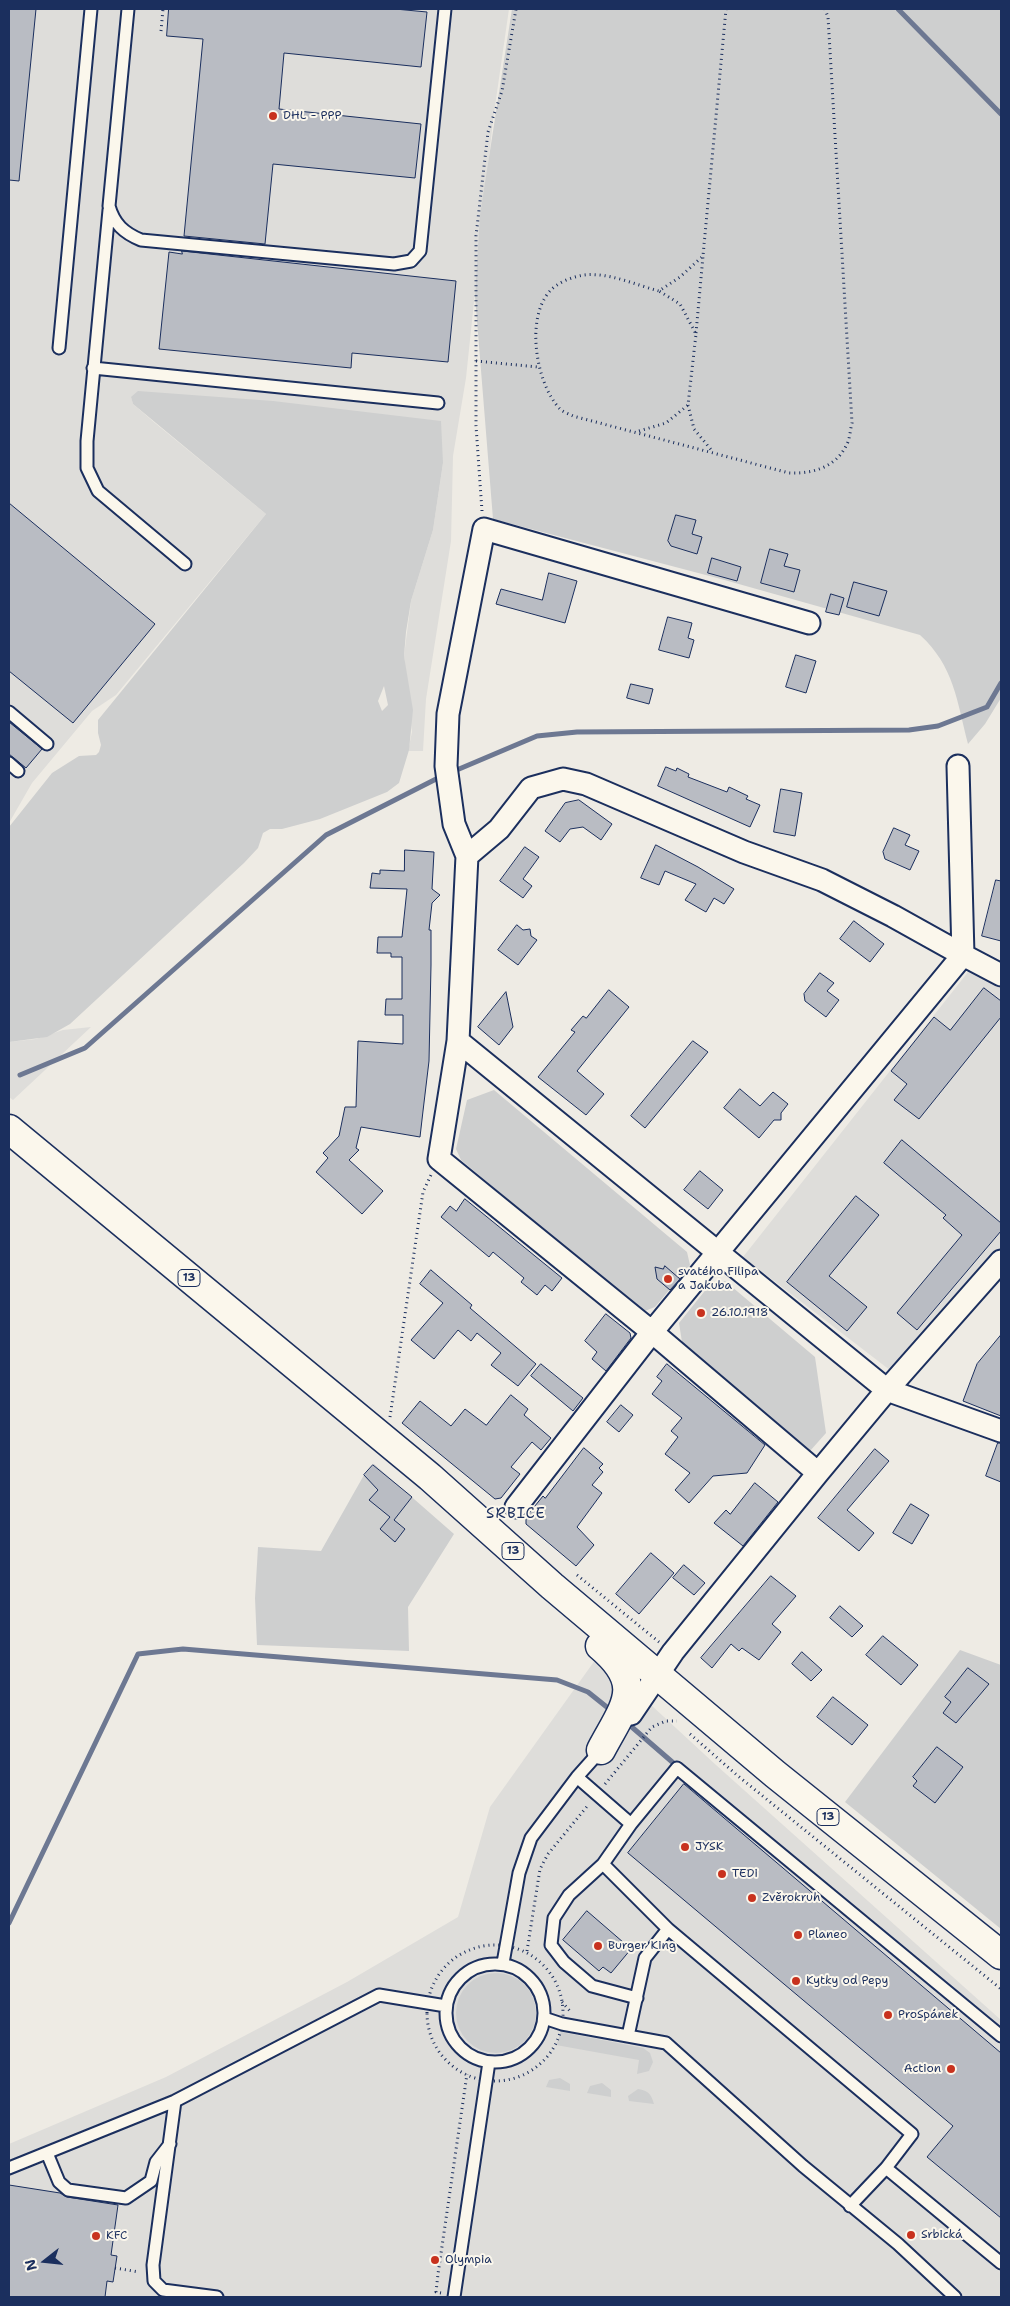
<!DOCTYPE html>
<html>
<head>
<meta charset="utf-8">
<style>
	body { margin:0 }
	#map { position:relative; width:1010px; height:2306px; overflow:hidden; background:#eeebe4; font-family:"Shantell Sans",sans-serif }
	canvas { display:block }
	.frame { position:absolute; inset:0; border:10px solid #1b2f5e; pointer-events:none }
	.north { position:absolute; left:20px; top:2236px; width:50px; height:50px; -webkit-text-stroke:4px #fbf7ec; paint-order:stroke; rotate:254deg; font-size:14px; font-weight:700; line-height:20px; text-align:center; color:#1b2f5e }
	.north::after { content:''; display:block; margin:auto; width:18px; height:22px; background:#1b2f5e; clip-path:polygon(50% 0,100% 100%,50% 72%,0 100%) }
</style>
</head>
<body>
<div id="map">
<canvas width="1010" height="2306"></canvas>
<div class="frame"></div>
<div class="north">N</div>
</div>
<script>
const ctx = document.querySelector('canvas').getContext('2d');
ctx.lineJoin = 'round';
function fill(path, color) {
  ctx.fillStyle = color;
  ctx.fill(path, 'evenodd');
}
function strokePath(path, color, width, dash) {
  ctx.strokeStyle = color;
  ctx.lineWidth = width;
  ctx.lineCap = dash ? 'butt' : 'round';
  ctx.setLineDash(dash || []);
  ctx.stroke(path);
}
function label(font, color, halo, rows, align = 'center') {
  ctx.font = font + ' "Shantell Sans",sans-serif';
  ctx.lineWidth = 4;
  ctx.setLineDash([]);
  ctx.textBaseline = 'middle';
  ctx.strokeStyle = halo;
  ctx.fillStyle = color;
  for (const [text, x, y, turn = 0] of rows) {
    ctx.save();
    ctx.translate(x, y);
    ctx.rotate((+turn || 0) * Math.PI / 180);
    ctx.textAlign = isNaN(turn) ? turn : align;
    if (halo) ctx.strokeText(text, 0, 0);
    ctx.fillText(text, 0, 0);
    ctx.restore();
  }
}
const built = new Path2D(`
	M9,9H509L493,120L466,378L453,456L451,541L426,699L423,751H408L412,732L404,656L411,601L433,530L443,463L131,397L133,404L155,423L266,514L116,695L92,711L32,783L9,823Z
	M972,948L1001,963V1276L908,1384L743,1257L972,967Z
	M91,1027L13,1100L9,1097V1042L36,1039L63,1030Z
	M598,1656L716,1765L1001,2020V2297H9V2144L166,2077L347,1982L458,1917L490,1807Z`);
const green = new Path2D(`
	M512,9H1001V698L985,724L968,744C957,701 954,666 920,635L721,579L493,519L475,296L480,215Z
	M138,391L273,401L441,421L443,463L433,530L411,601L406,632L404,656L413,710L409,750L399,783L387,792L320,819L282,829H270L263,833L258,848L244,863L70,1024L47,1037L9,1042V827L52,773L79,756L96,755L99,752L101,745L98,733V720L266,514L133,404L131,397ZM384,686L388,705L382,711L378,701Z
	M494,1090L687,1252L690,1265L655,1307L642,1312L461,1160L456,1149L467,1100Z
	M725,1281L815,1357L826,1433L810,1451L682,1342L679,1323L712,1282Z
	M374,1464L454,1534L408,1607L409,1651L257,1645L255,1598L258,1547L321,1551L364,1475Z
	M960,1650L1001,1665V1929L845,1802Z
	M456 2013a40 40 0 1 1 80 0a40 40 0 1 1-80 0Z
	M561,2032L643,2048L650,2053L653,2062L649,2071L637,2074L639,2060L556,2045Z
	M560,2078L570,2084V2091L546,2087L549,2080Z
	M602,2083L611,2090V2097L587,2093L590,2086Z
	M638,2089C649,2091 651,2094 654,2104L629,2101L628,2096Z`);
const stream = new Path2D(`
	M898,9L1001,114
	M452,772L537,736L577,732L909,730L938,726L987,707L1001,683
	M20,1075L85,1048L326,835L442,776
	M626,1722L678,1767
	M9,1923L138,1654L183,1649L557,1680L588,1692L613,1712`);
const building = new Path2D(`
	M9,9H36L19,181L9,180Z
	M169,9H395L427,12L421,67L284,53L279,109L421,124L415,178L273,164L265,244L184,236L203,39L167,36Z
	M182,251L456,281L448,362L352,353L351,368L159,349L169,252L182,254Z
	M9,503L155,624L73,723L9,671Z
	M676,515L696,520L692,534L702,537L697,554L671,546L668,541Z
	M770,549L788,554L784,566L800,570L794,592L761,583Z
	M712,558L741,567L737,581L708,573Z
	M549,573L577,581L565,623L496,604L501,589L542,600Z
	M854,582L887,591L879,616L847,607Z
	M831,594L844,598L839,615L826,612Z
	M668,617L692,623L688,638L694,640L689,658L659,650Z
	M796,655L816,661L806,693L786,687Z
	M631,684L653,689L649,704L627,698Z
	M9,722L42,749L26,768L9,754Z
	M666,767L676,771L677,768L689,774L688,777L727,792L729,787L748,796L746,799L760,805L750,827L658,786Z
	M781,789L802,793L795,836L774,832Z
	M579,800L612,824L601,840L583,827L570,829L560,842L545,831L565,803Z
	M894,828L910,835L905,845L919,851L910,870L885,859L883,852Z
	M656,845L698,867L734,889L724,904L714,898L706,912L685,900L696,884L665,871L659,885L641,878Z
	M525,847L539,857L523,879L532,886L523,898L500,881Z
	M405,850L434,852L432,889L440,895L432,903L429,930H431V965L429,1061L423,1111L420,1137L361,1127L356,1148L359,1150L349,1160L383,1191L362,1214L316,1172L328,1158L323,1153L339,1136L345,1107H356L358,1041L403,1044V1015H385L386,999H402V957H391V953H377L378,937H402L407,889L370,888L372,873L380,874V870L404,871Z
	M996,880L1001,881V941L982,936Z
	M854,921L884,944L870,962L840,939Z
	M517,925L523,930L530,929L531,936L537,940L518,965L498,950Z
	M820,973L834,983L827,991L839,1000L826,1017L805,1001L804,994Z
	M984,988L1001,1001V1017L919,1119L894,1100L907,1084L891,1071L934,1017L950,1030Z
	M609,990L629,1007L577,1071L604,1094L586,1115L538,1077L575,1032L571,1030L583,1016L586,1018Z
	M506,992L513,1027L499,1045L478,1027Z
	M693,1041L708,1052L645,1128L631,1116Z
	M740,1089L760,1106L773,1092L788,1104L781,1113V1120H774L759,1138L724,1108Z
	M902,1140L1001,1223V1231L917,1330L897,1313L962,1235L943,1218L946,1215L884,1163Z
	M700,1171L723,1190L708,1209L684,1190Z
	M856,1196L879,1215L829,1276L867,1307L847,1331L787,1282Z
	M465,1199L562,1278L552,1291L545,1285L537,1295L521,1282L524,1278L493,1252L489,1257L441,1217L450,1206L456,1211Z
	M665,1266L680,1279L670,1290L657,1279L655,1267L663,1269Z
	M431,1270L472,1305L470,1308L536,1364L518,1386L491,1365L501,1353L477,1333L471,1341L458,1330L434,1359L411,1340L443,1303L420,1284Z
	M606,1314L630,1333L631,1338L606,1371L592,1359L597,1352L585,1341Z
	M1001,1335V1416L963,1401L977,1364Z
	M541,1364L583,1398L573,1411L531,1376Z
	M667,1364L765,1445L747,1473L713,1476L689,1503L675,1490L690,1473L665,1454L678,1437L671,1431L682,1418L652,1394L662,1381L657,1377Z
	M511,1395L528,1409L524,1415L551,1438L541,1450L532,1442L511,1467L520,1474L501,1498L495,1499L402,1423L420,1401L451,1426L465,1409L486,1425Z
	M621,1405L633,1415L619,1432L607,1422Z
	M998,1443H1001V1482L986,1476Z
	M584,1448L603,1464L599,1468L603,1472L592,1485L602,1493L577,1527L594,1545L576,1566L526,1524V1517L543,1496L545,1498Z
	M875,1449L889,1461L847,1510L874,1533L859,1551L818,1518Z
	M373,1465L412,1497L394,1520L405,1529L395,1542L380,1529L390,1517L369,1500L378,1490L364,1475Z
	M755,1483L778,1502L743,1546L714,1523L726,1510L730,1514Z
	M911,1504L929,1515L912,1544L893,1533Z
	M651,1553L674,1573L639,1614L616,1594Z
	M684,1565L705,1583L694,1595L673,1578Z
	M771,1576L796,1596L772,1624L781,1632L759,1660L742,1648L739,1651L731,1644L712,1668L701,1658Z
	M840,1606L863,1626L852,1637L830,1618Z
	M883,1636L918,1665L901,1685L866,1655Z
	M802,1652L822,1670L811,1681L792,1664Z
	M968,1668L989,1684L956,1723L943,1713L951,1702L945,1697Z
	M833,1697L868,1725L852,1745L817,1717Z
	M937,1747L963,1767L935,1803L913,1786L917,1781L913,1777Z
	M684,1784L1001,2053V2218L927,2157L953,2126L628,1853Z
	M587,1911L631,1949L611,1973L603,1967L599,1971L563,1940Z
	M9,2185L60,2193L67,2197L118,2205L111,2255L117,2256L113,2282L107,2281L105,2297H9Z`);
const path = new Path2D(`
	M726,9L703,256L680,277L659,291C636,285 608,272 584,275C572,277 558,282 550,291C525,318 536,384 560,409C563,412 569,414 573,416L789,473C811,474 835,468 846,446C850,440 850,430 852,423L828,17L825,9
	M161,31L163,9
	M696,333L703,256
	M476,361L538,367
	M688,405L694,429L713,452
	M639,431L666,423L688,405L696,334L680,304L659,291
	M482,511L476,426V236L488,132L502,91L516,9
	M390,1417L423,1192L431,1175
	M577,1575L659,1642
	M690,1734L738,1776L1001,1989
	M605,1784L652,1727L666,1721H677
	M427 2013a68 68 0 1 1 136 0a68 68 0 1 1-136 0Z
	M527,1951L540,1869L548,1854L589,1804
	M562,2002L570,2011
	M115,2268L139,2272
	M441,2293L436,2292L438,2274L467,2074`);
const lane = new Path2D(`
	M128,9L109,206C114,224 124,233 141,240L394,264L411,261L420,251L445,9
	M109,210L87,441V468L98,491L185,564
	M59,348L91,9
	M93,368L438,403
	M9,712L47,744
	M9,763L18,771
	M577,1777L631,1824
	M603,1864L569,1895L554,1918L551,1945L564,1962L592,1986L637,1998
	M668,1929L603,1864L631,1824L677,1768L1001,2036
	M503,1963L519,1873L531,1838L577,1777L602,1749
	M446 2013a49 49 0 1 1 98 0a49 49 0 1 1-98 0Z
	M544,2018L562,2024L666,2043L803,2166L898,2244L955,2297
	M628,2036L645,1958L668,1929L912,2134L886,2168L850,2206
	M47,2153L59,2182L68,2190L126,2198L151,2181L156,2162L170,2144
	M9,2168L175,2101
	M886,2168L1001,2263
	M217,2297L163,2290L154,2281L153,2265L175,2101L379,1995L446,2006
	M454,2297L489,2062`);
const street = new Path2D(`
	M467,856L454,824L446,766L448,714L484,529L809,623
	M458,1041L467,856L499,829L531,788L563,779L586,784L744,852L822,880L893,916L963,955L958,766
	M818,1473L652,1332L439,1159L458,1041L887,1390L1001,1431
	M516,1507L652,1332L963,955L1001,975
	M631,1714L673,1652L818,1473L887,1390L1001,1261`);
const primary = new Path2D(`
	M9,1129L430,1477L552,1586L775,1774L1001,1955
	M600,1646C646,1685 625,1705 601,1750`);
const markers = [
	[273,116,5,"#c8321e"],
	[668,1279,5,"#c8321e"],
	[701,1313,5,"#c8321e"],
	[685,1847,5,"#c8321e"],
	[722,1874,5,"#c8321e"],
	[752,1898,5,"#c8321e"],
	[798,1935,5,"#c8321e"],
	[598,1946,5,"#c8321e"],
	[796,1981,5,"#c8321e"],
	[888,2015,5,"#c8321e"],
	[951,2069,5,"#c8321e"],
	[911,2235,5,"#c8321e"],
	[96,2236,5,"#c8321e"],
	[435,2260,5,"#c8321e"]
];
const shields = [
	[189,1278,22],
	[513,1551,22],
	[828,1817,22]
];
const shieldNames = [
	["13",189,1278],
	["13",513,1551],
	["13",828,1817]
];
const poiNames = [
	["DHL - PPP",283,116],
	["svatého Filipa",678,1272],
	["a Jakuba",678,1286],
	["26.10.1918",711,1313],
	["JYSK",695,1847],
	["TEDi",732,1874],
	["Zvěrokruh",762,1898],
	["Planeo",808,1935],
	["Burger King",608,1946],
	["Kytky od Pepy",806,1981],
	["ProSpánek",898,2015],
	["Action",941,2069,"right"],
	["Srbická",921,2235],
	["KFC",106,2236],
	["Olympia",445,2260]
];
const quarterNames = [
	["SRBICE",516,1514]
];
fill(built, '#deddda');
fill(green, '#cecfcf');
strokePath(stream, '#6d7892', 5);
fill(building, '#b9bcc3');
strokePath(building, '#1b2f5e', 1);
strokePath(lane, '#1b2f5e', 15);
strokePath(street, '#1b2f5e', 25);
strokePath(primary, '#1b2f5e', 31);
strokePath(path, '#1b2f5e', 3, [1, 4]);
strokePath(lane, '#fbf7ec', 11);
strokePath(street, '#fbf7ec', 21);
strokePath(primary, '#fbf7ec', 28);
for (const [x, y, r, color] of markers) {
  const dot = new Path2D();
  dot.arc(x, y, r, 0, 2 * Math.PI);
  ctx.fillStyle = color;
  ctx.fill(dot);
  strokePath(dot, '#fbf7ec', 2);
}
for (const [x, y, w] of shields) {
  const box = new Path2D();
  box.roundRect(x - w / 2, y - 8.5, w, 17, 4);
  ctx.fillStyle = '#fbf7ec';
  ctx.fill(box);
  strokePath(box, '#1b2f5e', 1);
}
label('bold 11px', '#1b2f5e', null, shieldNames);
label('12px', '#1b2f5e', '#fbf7ec', poiNames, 'left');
ctx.letterSpacing = '1px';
label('15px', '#1b2f5e', '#fbf7ec', quarterNames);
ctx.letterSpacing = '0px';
</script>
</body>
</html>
